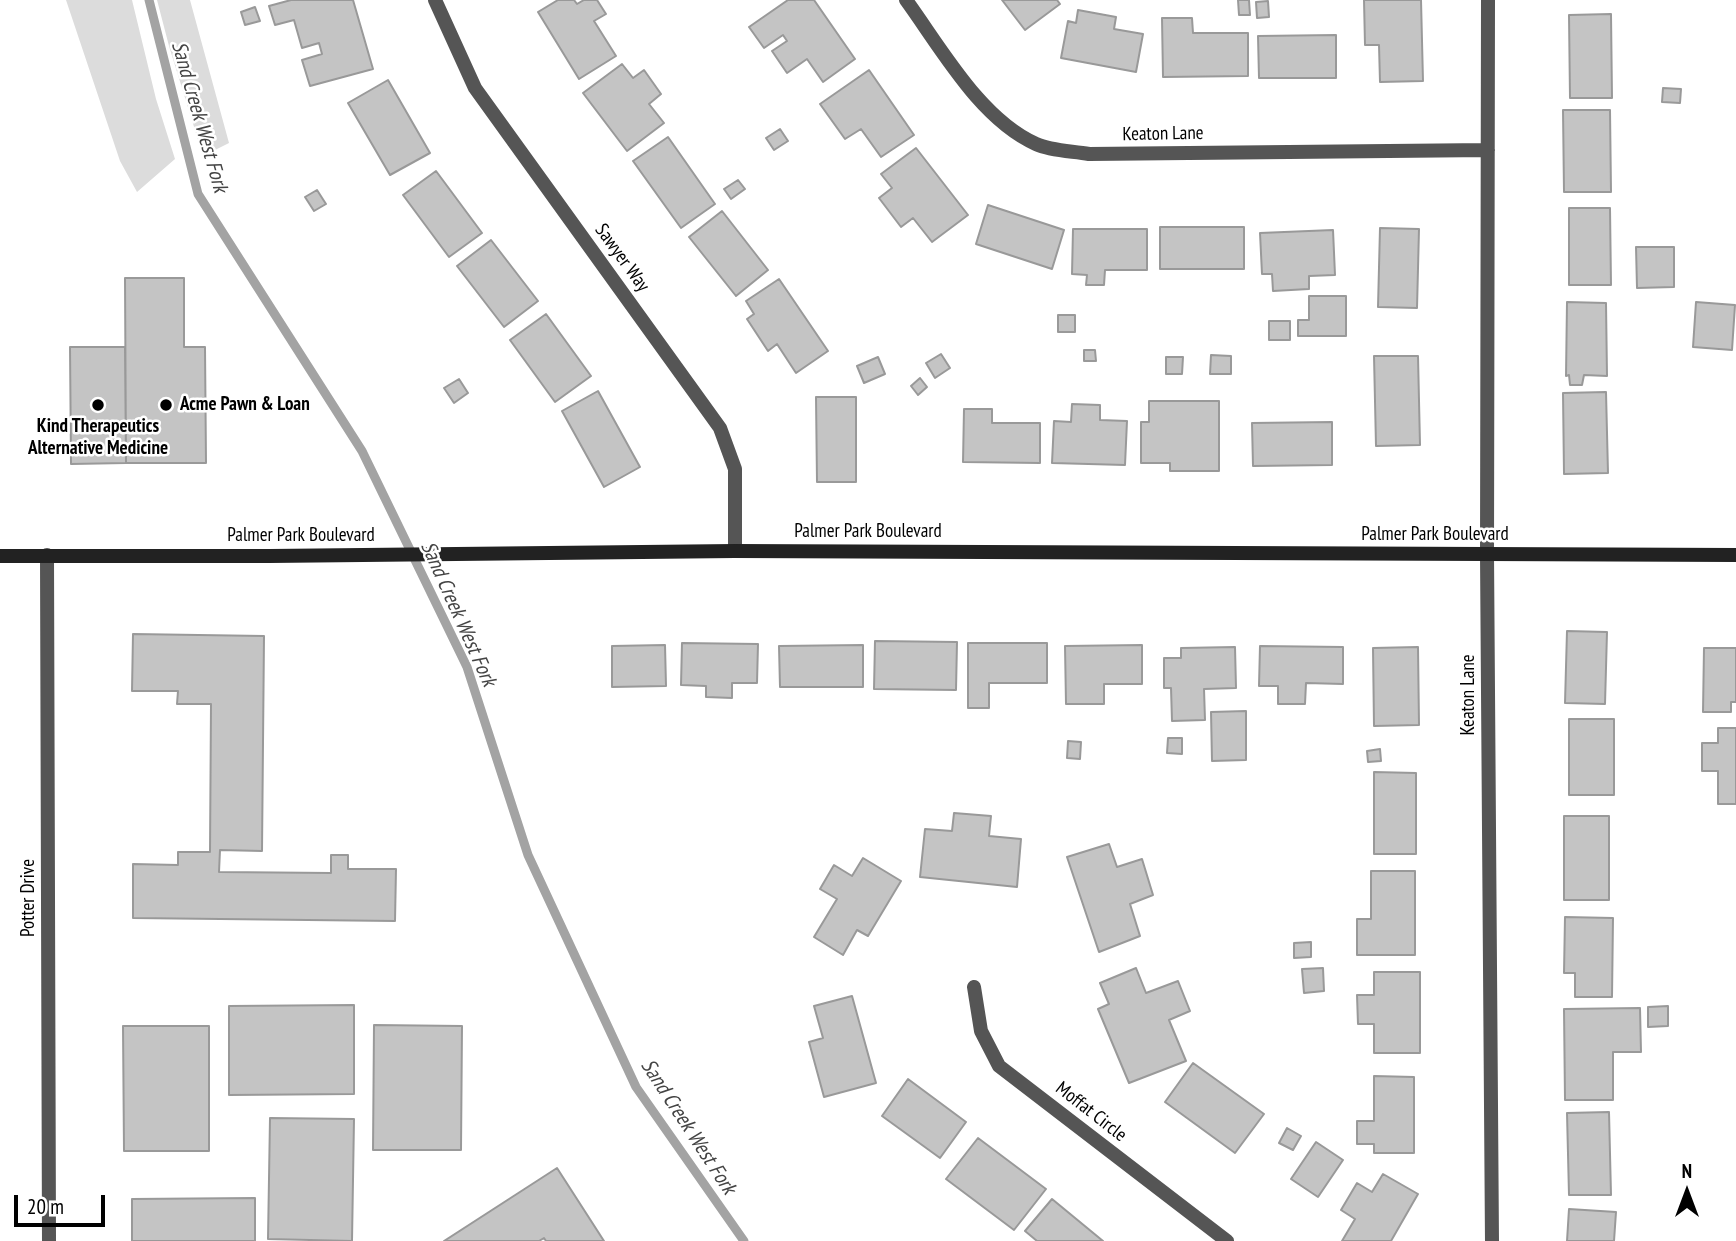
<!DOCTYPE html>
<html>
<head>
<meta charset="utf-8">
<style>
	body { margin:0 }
	#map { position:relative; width:1736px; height:1241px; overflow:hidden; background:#fff; font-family:"PT Sans Narrow",sans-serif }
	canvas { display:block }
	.north { position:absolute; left:1652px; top:1157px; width:70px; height:70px; -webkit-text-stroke:5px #fff; paint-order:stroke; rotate:0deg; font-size:19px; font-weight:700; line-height:28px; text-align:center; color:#000 }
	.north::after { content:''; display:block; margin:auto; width:24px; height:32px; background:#000; clip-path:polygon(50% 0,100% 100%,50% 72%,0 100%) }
	.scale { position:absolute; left:14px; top:1195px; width:91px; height:32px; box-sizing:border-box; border:4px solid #000; border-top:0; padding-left:9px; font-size:21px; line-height:24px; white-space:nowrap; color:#000; -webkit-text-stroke:5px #fff; paint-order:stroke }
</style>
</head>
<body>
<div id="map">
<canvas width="1736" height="1241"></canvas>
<div class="north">N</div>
<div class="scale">20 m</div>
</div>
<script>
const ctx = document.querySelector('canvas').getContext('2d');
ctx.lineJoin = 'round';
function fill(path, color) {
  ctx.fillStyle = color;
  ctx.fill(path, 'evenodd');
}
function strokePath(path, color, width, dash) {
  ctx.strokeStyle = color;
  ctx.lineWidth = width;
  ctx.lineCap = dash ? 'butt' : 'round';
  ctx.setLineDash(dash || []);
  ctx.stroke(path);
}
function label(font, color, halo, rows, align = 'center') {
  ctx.font = font + ' "PT Sans Narrow",sans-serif';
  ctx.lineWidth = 5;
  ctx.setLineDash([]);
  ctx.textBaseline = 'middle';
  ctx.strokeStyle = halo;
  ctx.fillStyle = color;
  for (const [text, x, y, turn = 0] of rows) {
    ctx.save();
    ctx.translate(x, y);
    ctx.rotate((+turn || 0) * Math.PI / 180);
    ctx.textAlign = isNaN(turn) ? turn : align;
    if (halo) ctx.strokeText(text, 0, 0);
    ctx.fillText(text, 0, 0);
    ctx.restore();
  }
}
const green = new Path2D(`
	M66,0H132L156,99L175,159L137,192L120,161Z
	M157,0H190L229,143L203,156L169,46Z`);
const stream = new Path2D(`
	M149,0L198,194L362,451L467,667L528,855L636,1087L744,1241`);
const building = new Path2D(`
	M291,0H353L373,69L310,86L302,60L322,54L319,43L302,48L294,20L275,25L269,6Z
	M558,0H574L577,4L584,0H597L606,14L594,21L616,56L579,79L538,12Z
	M788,0H814L855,59L823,82L807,59L787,73L772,51L787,41L783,35L764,48L749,27Z
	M1002,0H1057L1060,4L1025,30Z
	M1238,0H1249L1250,15H1239Z
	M1364,0H1421L1423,81L1380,82L1379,45H1365Z
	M1268,1L1269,17L1257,18L1256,2Z
	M255,7L260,21L245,25L241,12Z
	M1078,10L1116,17L1114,29L1143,34L1136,72L1061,58L1068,21L1076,23Z
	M1611,14L1612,98H1570L1569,15Z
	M1162,18H1192L1193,33H1248V76L1163,77Z
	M1336,35V78H1259L1258,36Z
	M622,64L633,78L644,70L661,94L649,104L664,123L627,151L583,93Z
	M869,70L914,135L881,157L861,129L845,139L820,104Z
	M388,80L430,153L390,175L348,103Z
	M1663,88L1681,89L1680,103L1662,102Z
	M1563,110H1610L1611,192H1564Z
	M780,129L788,141L774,150L766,138Z
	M668,137L715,204L681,228L633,161Z
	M916,148L968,215L932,242L913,218L901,227L879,198L892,188L881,174Z
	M436,171L482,233L449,257L403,195Z
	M738,180L745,189L731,199L724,189Z
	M317,190L326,204L314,211L305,197Z
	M988,205L1064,230L1052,269L976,244Z
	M1569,208H1610L1611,285H1569Z
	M722,211L768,270L736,296L689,237Z
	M1160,227H1244V269H1160Z
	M1380,228L1419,229L1417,308L1378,307Z
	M1073,229H1147V270H1105L1104,285H1086L1087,275L1072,274Z
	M1333,230L1335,275L1309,276V289L1273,291L1272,274H1262L1260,233Z
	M491,240L538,301L504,327L457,266Z
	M1636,247H1674V287L1637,288Z
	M125,278H184V347H205L206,463H126Z
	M779,279L828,351L796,373L777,344L768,351L747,319L754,314L746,301Z
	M1309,296H1346V336H1298V320H1309Z
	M1567,302L1606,303L1607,376L1584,375L1582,385H1570L1569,375L1566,376Z
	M1696,302L1735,305L1732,350L1693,347Z
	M546,314L591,376L555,402L510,340Z
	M1058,315H1075V332H1058Z
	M1269,321H1290V340H1269Z
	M70,347H125L126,463L71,464Z
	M1084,350H1095L1096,361H1084Z
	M941,354L950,368L935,378L926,363Z
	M1211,355L1231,356V374H1210Z
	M1374,356H1418L1420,445L1376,446Z
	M878,357L885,374L864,383L857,366Z
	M1166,357H1183L1182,374H1166Z
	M920,378L927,387L918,395L911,386Z
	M459,379L468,393L454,403L444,388Z
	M598,391L640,467L604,487L562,411Z
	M1606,392L1608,473L1564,474L1563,393Z
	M816,397H856V482H817Z
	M1149,401H1219V471H1170V463H1141V422H1149Z
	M1072,404L1100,405V420L1127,421L1125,465L1052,463L1054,421L1071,422Z
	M964,409H992V423H1040V463L963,462Z
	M1332,422V465L1253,466L1252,423Z
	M1567,631L1607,632L1605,704L1565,703Z
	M133,634L264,636L262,851L220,850L219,872L331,873V855H348V869H396L395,921L133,918V864L178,865V852H210L211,704H177L178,691H132Z
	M875,641L957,642L956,690L874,689Z
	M682,643L758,644L757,683H732V698L706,697V686L681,685Z
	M968,643H1047V683H989V708H968Z
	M665,645L666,686L612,687V646Z
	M863,645V687H780L779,646Z
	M1142,645V684H1104V704H1066L1065,646Z
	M1260,646L1343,647V684L1306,683L1305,704H1278V686H1259Z
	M1235,647L1236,688L1204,689L1205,720L1172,721L1171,688H1164V658H1181V648Z
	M1418,647L1419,725L1374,726L1373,648Z
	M1704,648H1736V702H1731V712H1703Z
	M1246,711V760L1212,761L1211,712Z
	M1569,719H1614V795H1569Z
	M1718,728H1736V804H1718V771H1702V743H1718Z
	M1168,738H1182V754L1167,753Z
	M1068,741L1081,742L1080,759L1067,758Z
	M1380,749L1381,761L1368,762L1367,751Z
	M1374,772L1416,773V854H1374Z
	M954,813L991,816L989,836L1021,839L1017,887L920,877L925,829L952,831Z
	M1564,816H1609V900H1564Z
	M1109,844L1117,867L1142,859L1153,895L1130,904L1140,936L1099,952L1067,857Z
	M863,858L901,881L868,936L857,930L843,955L814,937L837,899L820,889L834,865L852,876Z
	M1371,871H1415V955H1357V919H1371Z
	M1565,917L1613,918L1612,997H1575V973H1564Z
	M1311,942V957L1294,958V943Z
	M1136,968L1146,993L1178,981L1190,1011L1169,1020L1186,1061L1129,1083L1098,1009L1109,1004L1100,983Z
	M1323,968L1324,991L1304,993L1302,969Z
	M1374,972H1420V1053H1374V1024H1358L1357,995H1374Z
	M852,996L876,1083L824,1097L809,1042L823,1038L814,1006Z
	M354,1005V1094L229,1095V1006Z
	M1668,1006V1026L1648,1027V1007Z
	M1640,1008L1641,1052H1613V1100H1565L1564,1009Z
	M374,1025L462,1026L461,1150H373Z
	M123,1026H209V1151H124Z
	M1193,1063L1264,1114L1235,1153L1165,1102Z
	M1374,1076L1414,1077V1153H1374V1144H1357V1121H1374Z
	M908,1079L966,1122L940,1158L882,1116Z
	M1609,1112L1611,1195H1569L1567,1113Z
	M270,1118L354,1119L352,1241L268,1239Z
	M1287,1128L1301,1136L1293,1150L1279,1143Z
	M978,1138L1046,1189L1014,1230L946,1179Z
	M1316,1142L1343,1160L1318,1197L1291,1179Z
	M557,1168L604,1241H546L544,1238L539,1241H444Z
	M1383,1174L1418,1194L1391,1241H1342L1355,1219L1341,1210L1357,1183L1372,1192Z
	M255,1198V1241H132V1199Z
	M1052,1199L1103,1241H1037L1025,1231Z
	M1569,1209L1616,1212L1614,1241H1567Z`);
const street = new Path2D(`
	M435,0L475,88L720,428L735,469V551
	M906,0C941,48 980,119 1036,144C1051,151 1073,151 1089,154L1488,150
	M1488,0L1487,554L1492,1241
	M47,555L49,1241
	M974,987L981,1031L999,1066L1227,1241`);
const secondary = new Path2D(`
	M0,556H270L735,551L1736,555`);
const markers = [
	[98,405,7,"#000"],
	[166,405,7,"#000"]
];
const streetNames = [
	["Keaton Lane",1163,134,-1],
	["Sawyer Way",622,258,54],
	["Palmer Park Boulevard",868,532],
	["Palmer Park Boulevard",1435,535],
	["Palmer Park Boulevard",301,536],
	["Keaton Lane",1469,695,-90],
	["Potter Drive",29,898,-90],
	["Moffat Circle",1091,1112,38]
];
const poiNames = [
	["Acme Pawn & Loan",180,405],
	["Kind Therapeutics",98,427,"center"],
	["Alternative Medicine",98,449,"center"]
];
const waterNames = [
	["Sand Creek West Fork",199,117,74],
	["Sand Creek West Fork",458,614,66],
	["Sand Creek West Fork",688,1127,57]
];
fill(green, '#dcdcdc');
strokePath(stream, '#a3a3a3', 9);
fill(building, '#c4c4c4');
strokePath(building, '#999', 2);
strokePath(street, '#555', 14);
strokePath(secondary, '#222', 14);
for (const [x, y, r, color] of markers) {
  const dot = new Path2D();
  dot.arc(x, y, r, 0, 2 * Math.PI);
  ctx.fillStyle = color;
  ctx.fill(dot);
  strokePath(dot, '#fff', 2.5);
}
label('19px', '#000', '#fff', streetNames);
label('bold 19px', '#000', '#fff', poiNames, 'left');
label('italic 21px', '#444', '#fff', waterNames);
</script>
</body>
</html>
